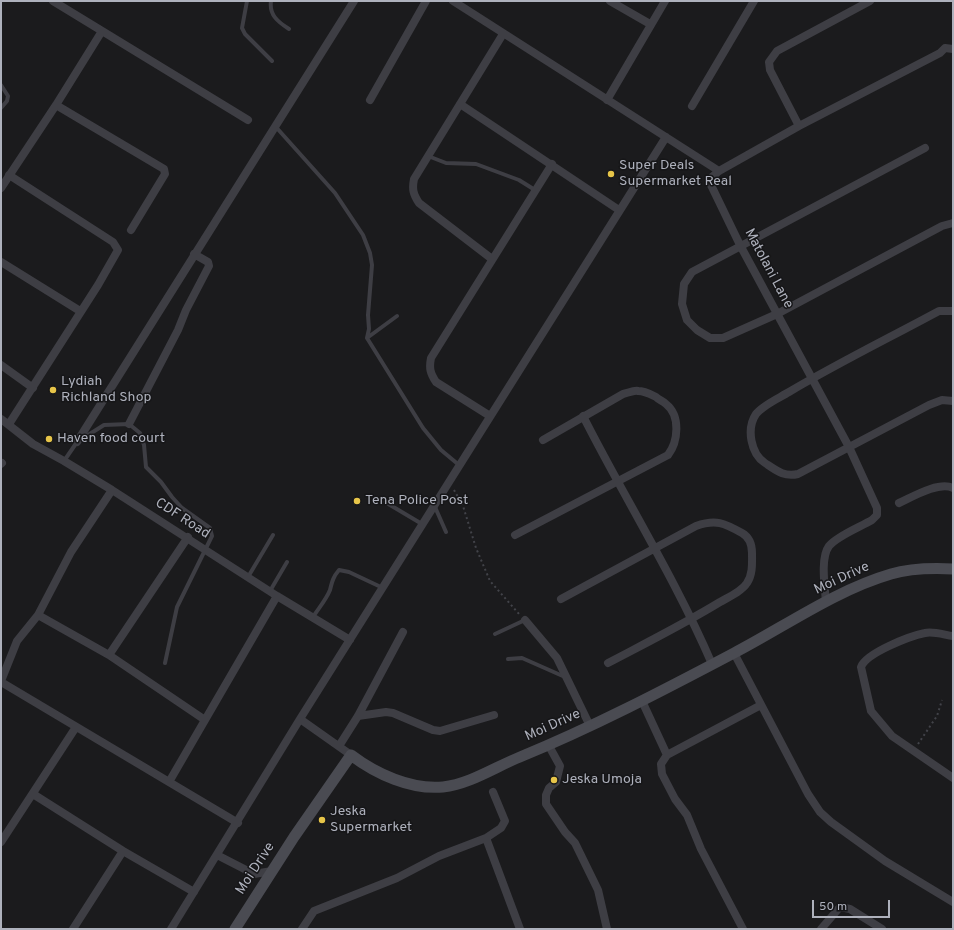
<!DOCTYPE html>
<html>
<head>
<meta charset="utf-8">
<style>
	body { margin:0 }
	#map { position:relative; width:954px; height:930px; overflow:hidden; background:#1b1b1d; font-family:Overpass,sans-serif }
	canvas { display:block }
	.frame { position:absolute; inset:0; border:2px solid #aeb1bc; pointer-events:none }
	.scale { position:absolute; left:812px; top:900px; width:78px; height:18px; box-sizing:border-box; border:2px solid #aeb1bc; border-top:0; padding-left:5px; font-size:12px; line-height:14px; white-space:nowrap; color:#aeb1bc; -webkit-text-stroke:3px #161618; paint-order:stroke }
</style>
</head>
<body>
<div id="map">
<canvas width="954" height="930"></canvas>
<div class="frame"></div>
<div class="scale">50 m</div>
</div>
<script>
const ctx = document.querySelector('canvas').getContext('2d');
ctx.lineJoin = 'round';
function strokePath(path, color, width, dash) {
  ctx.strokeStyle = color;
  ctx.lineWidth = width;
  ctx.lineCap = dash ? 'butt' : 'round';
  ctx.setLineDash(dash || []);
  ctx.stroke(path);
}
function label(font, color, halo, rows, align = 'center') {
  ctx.font = font + ' Overpass,sans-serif';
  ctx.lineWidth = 3;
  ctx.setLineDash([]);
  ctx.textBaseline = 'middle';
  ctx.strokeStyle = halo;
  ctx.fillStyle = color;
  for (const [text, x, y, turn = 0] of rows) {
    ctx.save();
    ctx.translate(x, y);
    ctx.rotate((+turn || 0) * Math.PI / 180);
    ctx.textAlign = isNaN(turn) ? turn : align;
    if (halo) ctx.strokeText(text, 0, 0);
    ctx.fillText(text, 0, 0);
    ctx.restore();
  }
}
const path = new Path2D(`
	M454,490L463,506L476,548L490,581L519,614
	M918,744L937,716L942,700`);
const lane = new Path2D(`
	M247,1L242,28L245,34L272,61
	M271,1C269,15 278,22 289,29
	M1,85L8,96L7,101L1,108
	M275,126L335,193L363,235L370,253L372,265L368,315L369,329L367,338L423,428L441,450L459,465
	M428,156L446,163L476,164L519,180L535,190
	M367,338L397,316
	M64,461L77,442L104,425L129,424L140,433L144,445L146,467L161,482L172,497L182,508L210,528L212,536L177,607L165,663
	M385,502L422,524
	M435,507L446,532
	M248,577L273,535
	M270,591L287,562
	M313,617C318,609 326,600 330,590C332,582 333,577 339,570L349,572L383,588
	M495,634L525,620
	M508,659L522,658L565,677`);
const street = new Path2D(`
	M53,1L248,120
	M453,1L719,171
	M610,1L650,24
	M370,100L426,1
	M607,100L665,1
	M460,104L619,210
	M56,105L164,169L165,174L131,230
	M692,106L754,1
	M799,126L770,70L769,62L777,51L870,1
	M925,148L692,272L684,284L682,304L687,320L697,330L710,338H723L777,314L942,226L953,223
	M1,188L56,105L102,31
	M492,259L419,203C413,194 412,189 414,179L503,34
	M1,262L80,311
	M953,311H939C889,338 838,363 789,392C779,398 763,405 756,414C746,429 751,454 765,463C777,471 784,477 798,474L929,405L942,400L953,401
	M1,365L33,388
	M490,416L436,382C430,373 429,368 431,358L552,164
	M583,416C625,499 675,578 712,664
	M1,419L33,444L64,461L112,490L277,596L350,640
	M9,424L98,285L118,250L113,242L9,175
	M129,424L178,330L186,310L209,266L208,262L194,254
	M77,442L354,1
	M1,464L2,463
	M899,503C912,497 939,481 953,488
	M515,535L668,455C678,442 681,416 666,404C663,401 659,400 656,397C650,394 645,391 638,391C634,390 628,393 623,394L543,440
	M561,599L696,526C716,519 724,523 742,533C749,537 752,545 752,553C752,563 753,574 747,583C742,591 729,597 720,602C684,624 646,643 608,663
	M826,602C825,588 820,558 829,546C837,536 860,527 872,520L877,515V508L849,447L740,245L710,183L712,177L719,171L799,126L940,53L945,48L953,49
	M38,615L109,655L205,720
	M525,620L557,658L590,726
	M953,636C945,635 933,631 925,633C910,636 866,653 861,667L871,711L892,736L953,778
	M734,653L808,794L820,812L831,822L885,861L953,902
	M109,655L188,537
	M1,681L17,641L38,615L71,552L112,490
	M1,682L169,782L277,596
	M642,701L667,755
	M358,716L386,712L393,713L433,730L440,731L494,715
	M300,719L351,755
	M339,746L358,716L403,632
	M549,746L560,766L556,782L549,788L546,795V804L565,832L575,843L598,890L607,929
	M169,782L238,823
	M493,792L505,821L501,828L486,838L520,929
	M33,794L123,851L194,892
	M1,842L76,727
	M217,855L254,874L272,871
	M73,929L123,851
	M171,929L300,719L666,137
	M302,929L314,911L397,878L439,856L486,838
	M743,929L701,849L687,815L675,799L662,774L661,764L667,755L761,705
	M821,929L840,907L850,909L882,929`);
const secondary = new Path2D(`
	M235,929L294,837L351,755C376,774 411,790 443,787C470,784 495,767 520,757C593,727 664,690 734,653C784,627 836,590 891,574C911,568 932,568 953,569`);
const markers = [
	[611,174,4,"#e7c549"],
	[53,390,4,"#e7c549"],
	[49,439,4,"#e7c549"],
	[357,501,4,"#e7c549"],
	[554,780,4,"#e7c549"],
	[322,820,4,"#e7c549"]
];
const poiNames = [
	["Super Deals",619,166],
	["Supermarket Real",619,182],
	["Lydiah",61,382],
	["Richland Shop",61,398],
	["Haven food court",57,439],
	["Tena Police Post",365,501],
	["Jeska Umoja",562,780],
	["Jeska",330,812],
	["Supermarket",330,828]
];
const streetNames = [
	["Matolani Lane",768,269,62],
	["CDF Road",182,519,33],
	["Moi Drive",842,579,-25],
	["Moi Drive",553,726,-24],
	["Moi Drive",256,869,-57]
];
strokePath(path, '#424349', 2, [2, 3]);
strokePath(lane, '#3e3e44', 4);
strokePath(street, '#3e3e44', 8);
strokePath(secondary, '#4a4b52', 11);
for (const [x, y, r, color] of markers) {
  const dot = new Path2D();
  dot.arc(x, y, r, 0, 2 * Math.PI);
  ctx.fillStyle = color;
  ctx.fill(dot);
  strokePath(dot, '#161618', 1.5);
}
label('14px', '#aeb1bc', '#161618', poiNames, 'left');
label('14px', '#aeb1bc', '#161618', streetNames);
</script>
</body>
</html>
